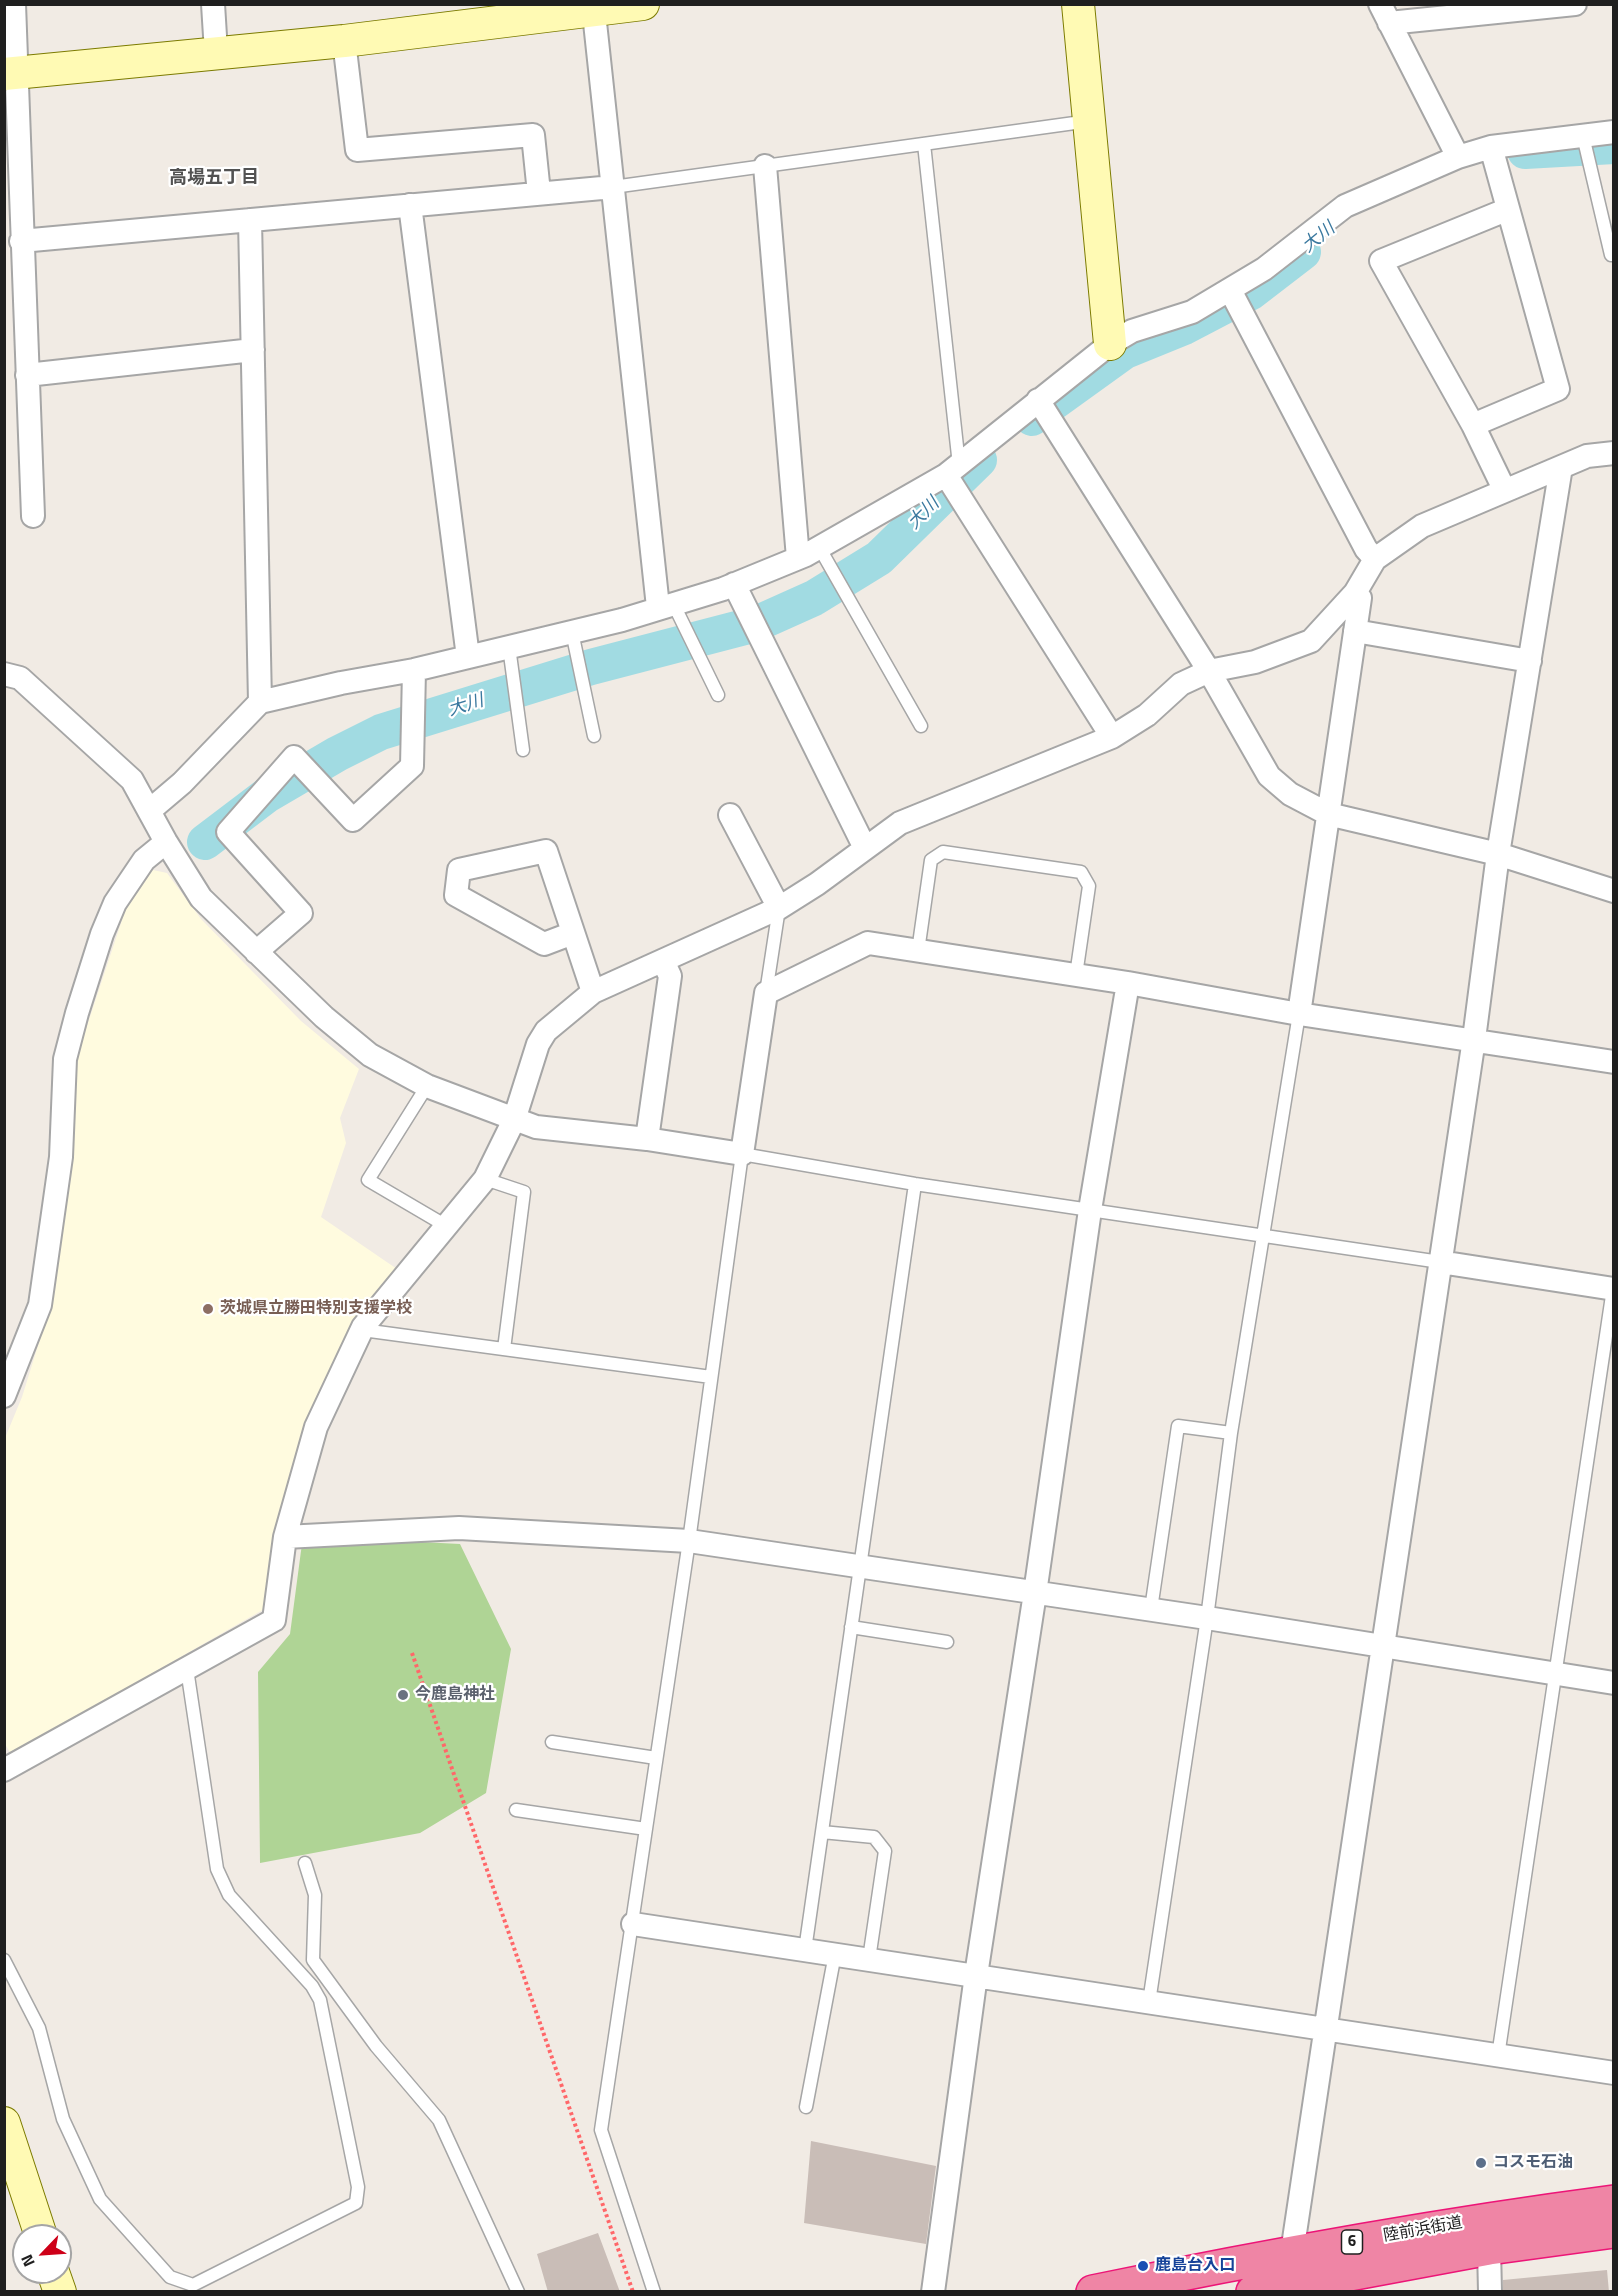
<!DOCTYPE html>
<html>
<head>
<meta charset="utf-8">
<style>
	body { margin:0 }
	#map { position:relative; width:1618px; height:2296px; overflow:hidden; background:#f1ebe4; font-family:"Titillium Web",sans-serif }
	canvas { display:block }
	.frame { position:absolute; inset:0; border:6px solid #1f1f1f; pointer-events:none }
	.north { position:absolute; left:12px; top:2224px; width:60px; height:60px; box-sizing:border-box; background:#fff; border:2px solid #a5a5a5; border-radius:50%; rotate:245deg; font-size:16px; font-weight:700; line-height:24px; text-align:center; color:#1f1f1f }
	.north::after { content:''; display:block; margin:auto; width:21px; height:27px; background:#ce0018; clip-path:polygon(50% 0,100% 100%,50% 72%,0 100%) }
</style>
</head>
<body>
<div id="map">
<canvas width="1618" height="2296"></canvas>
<div class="frame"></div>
<div class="north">N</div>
</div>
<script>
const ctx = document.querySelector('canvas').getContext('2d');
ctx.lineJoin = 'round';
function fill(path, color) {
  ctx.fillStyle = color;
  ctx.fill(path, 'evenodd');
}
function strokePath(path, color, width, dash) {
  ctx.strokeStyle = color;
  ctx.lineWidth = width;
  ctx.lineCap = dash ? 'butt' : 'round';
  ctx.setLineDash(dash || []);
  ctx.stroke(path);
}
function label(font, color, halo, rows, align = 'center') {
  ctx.font = font + ' "Titillium Web","Noto Sans JP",sans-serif';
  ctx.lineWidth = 4.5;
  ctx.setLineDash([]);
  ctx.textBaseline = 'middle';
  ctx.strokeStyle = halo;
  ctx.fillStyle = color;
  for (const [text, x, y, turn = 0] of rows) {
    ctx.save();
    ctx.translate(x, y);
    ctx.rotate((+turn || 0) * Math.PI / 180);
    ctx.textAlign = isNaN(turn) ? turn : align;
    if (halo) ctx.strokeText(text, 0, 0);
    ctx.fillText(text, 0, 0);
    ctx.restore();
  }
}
const education = new Path2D(`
	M153,870L167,873L201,919L301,1021L359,1069L340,1118L346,1143L321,1217L397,1269L313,1407L282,1505L266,1608L11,1754L5,1744V1438L22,1397L55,1291L74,1065L125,911Z`);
const forest = new Path2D(`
	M303,1536L460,1544L511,1649L486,1793L420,1833L260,1863L258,1672L290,1634Z`);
const river = new Path2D(`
	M1525,151L1614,146
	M1032,418L1125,351L1184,327L1251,292L1303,252
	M205,842L267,795L337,754L381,732L591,667L756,624L814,598L879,558L979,460`);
const building = new Path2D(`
	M811,2141L936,2166L926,2244L804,2223Z
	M598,2233L620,2292H548L537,2254Z
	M1607,2270L1609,2292H1503V2280Z`);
const path = new Path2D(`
	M412,1653L633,2292`);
const lane = new Path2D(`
	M1583,136L1611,255
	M924,144L959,465
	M613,187L1089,121
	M819,547L921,726
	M673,603L718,695
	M572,632L594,736
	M509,647L523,750
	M918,951L931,860L943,852L1081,872L1089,886L1076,975
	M766,993L779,908
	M427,1086L368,1180L448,1227
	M485,1179L524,1192L504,1349
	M363,1327L370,1331L711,1377
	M1151,1609L1178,1426L1231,1433
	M851,1627L947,1642
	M552,1742L656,1758
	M516,1810L646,1829
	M822,1832L874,1837L885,1851L869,1959
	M305,1863L315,1895L313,1960L376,2046L439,2120L518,2292
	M805,1950L915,1184
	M4,1960L39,2028L63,2119L100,2199L170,2277L193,2285L356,2203L358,2187L320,2000L312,1986L229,1895L217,1869L187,1669
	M1149,2002L1207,1618L1231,1433L1299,1014
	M1498,2056L1613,1289
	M806,2107L835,1954
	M654,2292L601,2130L689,1541L742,1154L915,1184L1440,1262`);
const street = new Path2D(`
	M14,4L33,516
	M213,4L216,52
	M593,4L658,607
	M1380,4L1458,157
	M1389,23L1575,4
	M344,41L357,150L533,135L539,193
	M765,166L798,558
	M410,205L468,657
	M250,220L260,702
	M21,241L613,187
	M1230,290L1366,549L1375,559
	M27,375L253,350
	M1038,400L1209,671L1269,776L1290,794L1328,814L1498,854L1614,891
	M1473,425L1558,389L1491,147
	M946,475L1112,737
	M1504,489L1473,425L1381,261L1506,210
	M734,584L865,848
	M1355,631L1530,661
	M4,674L20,678L132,780L166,842L201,898L324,1017L370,1055L427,1086L536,1127L647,1139L742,1154L766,993L868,943L1128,983L1299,1014L1614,1062
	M149,811L182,783L260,702L341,683L414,670L622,620L723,589L806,555L946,475L1110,344L1132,331L1192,312L1264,269L1345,206L1458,157L1491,147L1614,132
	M730,815L779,908
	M573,933L544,944L456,895L459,870L546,851L593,992
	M256,952L301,913L228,832L294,757L353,820L412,766L414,670
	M1299,1014L1360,598L1355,593
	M647,1139L670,976L663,961
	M1440,1262L1614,1289
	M4,1396L40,1305L61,1157L65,1059L77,1013L102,934L115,903L144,860L166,842
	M285,1537L316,1427L363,1327L485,1179L514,1120L538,1044L546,1031L593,992L779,908L817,884L900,823L1112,737L1147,715L1181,684L1209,671L1255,662L1311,641L1355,593L1375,559L1422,526L1587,456L1614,453
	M4,1770L274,1620L285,1537L459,1528L689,1541L1207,1618L1614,1683
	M633,1924L1614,2073
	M1489,2248L1490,2292
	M1290,2266L1474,1039L1498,854L1561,467
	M933,2292L976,1975L1035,1593L1090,1210L1128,983`);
const secondary = new Path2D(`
	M1078,4L1110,344
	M4,74L344,41L643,4
	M4,2123L41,2236
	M53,2272L60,2292`);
const highway = new Path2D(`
	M1093,2292C1266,2256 1439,2225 1614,2202
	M1253,2292L1489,2248L1614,2231`);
const markers = [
	[208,1309,6,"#8d6e63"],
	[403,1695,6,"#6b7280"],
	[1481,2163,6,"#5c6f8a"],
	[1143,2266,6,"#1a4fb4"]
];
const shields = [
	[1352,2242,21]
];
const shieldNames = [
	["6",1352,2242]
];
const educationNames = [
	["茨城県立勝田特別支援学校",220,1309]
];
const worshipNames = [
	["今鹿島神社",415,1695]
];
const serviceNames = [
	["コスモ石油",1493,2163]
];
const streetNames = [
	["陸前浜街道",1423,2230,-10]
];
const transitNames = [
	["鹿島台入口",1155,2266]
];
const neighbourhoodNames = [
	["高場五丁目",214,179]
];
const waterNames = [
	["大川",1319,238,-39],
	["大川",924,514,-45],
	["大川",466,706,-17]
];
fill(education, '#fffbdf');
fill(forest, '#afd495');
strokePath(river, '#a1dbe2', 36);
fill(building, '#c9bdb7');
strokePath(lane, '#a6a6a6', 15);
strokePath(street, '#a6a6a6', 26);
strokePath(secondary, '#7c7b00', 34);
strokePath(highway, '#ec1577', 36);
strokePath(path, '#ff6769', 4, [3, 3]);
strokePath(lane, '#fff', 12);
strokePath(street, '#fff', 22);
strokePath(secondary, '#fffab4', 32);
strokePath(highway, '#ef85a5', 33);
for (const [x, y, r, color] of markers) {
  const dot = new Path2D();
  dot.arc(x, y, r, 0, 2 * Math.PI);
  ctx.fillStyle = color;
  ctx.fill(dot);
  strokePath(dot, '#fff', 2);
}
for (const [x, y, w] of shields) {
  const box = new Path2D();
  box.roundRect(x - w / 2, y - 12, w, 24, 4.5);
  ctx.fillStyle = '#fff';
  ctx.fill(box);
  strokePath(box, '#1f1f1f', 1.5);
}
label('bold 15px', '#1f1f1f', null, shieldNames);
label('bold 16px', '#785e54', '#fff', educationNames, 'left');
label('bold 16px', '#5b616d', '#fff', worshipNames, 'left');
label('bold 16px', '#4e5e75', '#fff', serviceNames, 'left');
label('16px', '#1f1f1f', '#fff', streetNames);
label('bold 16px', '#164399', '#fff', transitNames, 'left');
label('bold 18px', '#525252', '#fff', neighbourhoodNames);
label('italic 18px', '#3b799f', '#fff', waterNames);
</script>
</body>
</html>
